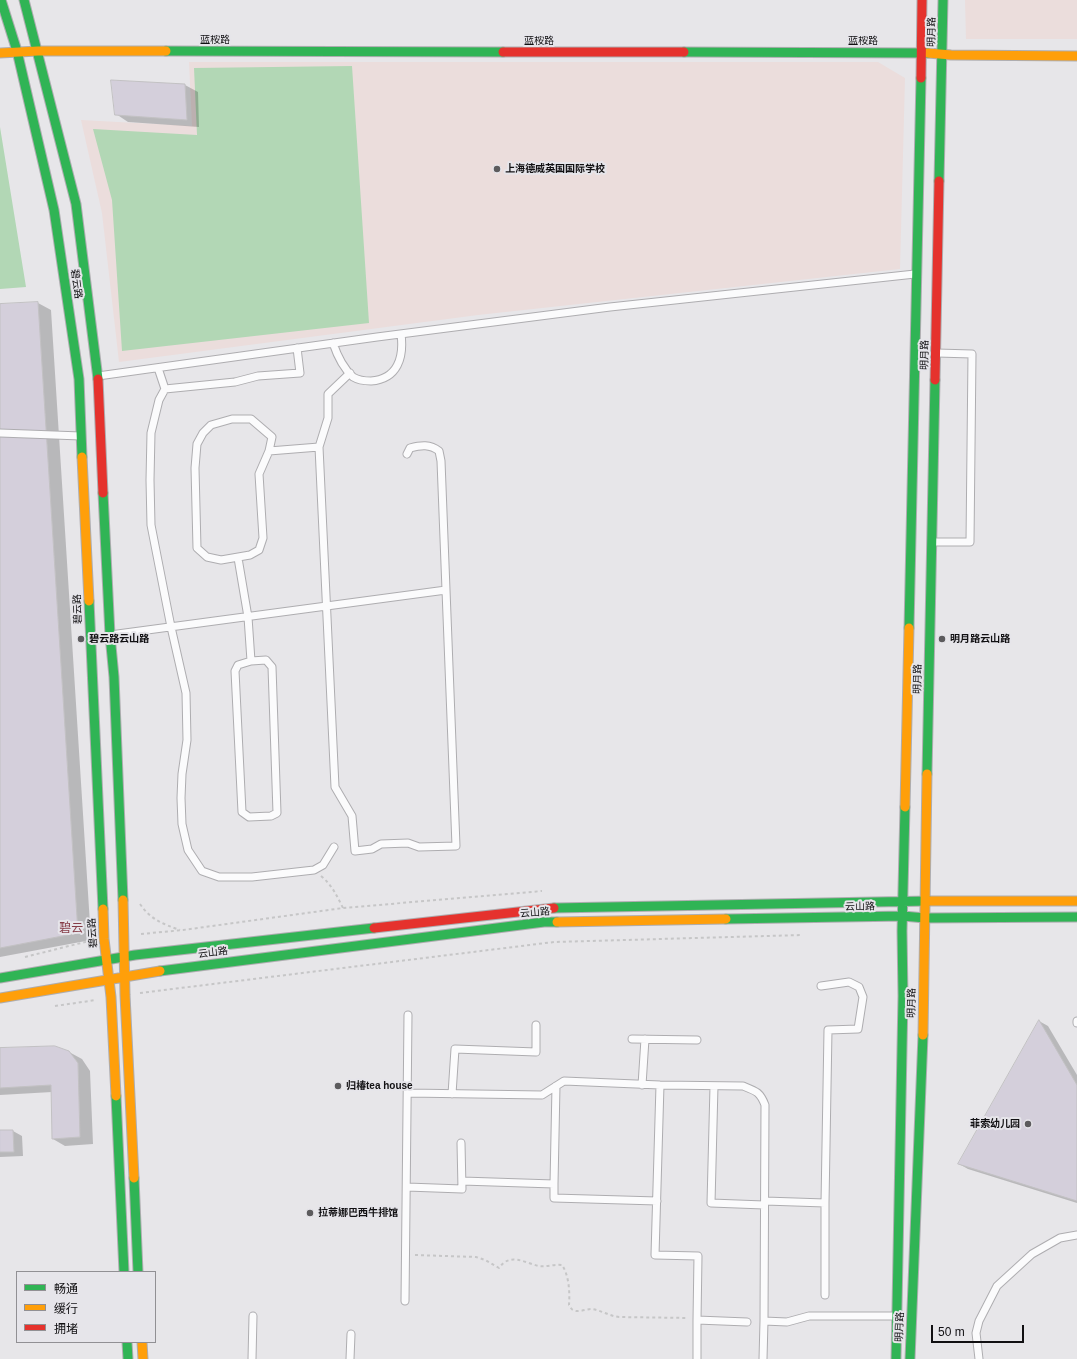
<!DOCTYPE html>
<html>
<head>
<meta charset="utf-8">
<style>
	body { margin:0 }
	#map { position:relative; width:1077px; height:1359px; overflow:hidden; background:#e7e6e9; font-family:Arial,"Noto Sans SC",sans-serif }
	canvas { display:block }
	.legend { position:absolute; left:16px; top:1271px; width:140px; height:72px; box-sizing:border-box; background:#e6e5ea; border:1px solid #919094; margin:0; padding:5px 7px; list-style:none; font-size:12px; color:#111012 }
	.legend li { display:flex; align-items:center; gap:8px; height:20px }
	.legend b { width:20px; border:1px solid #919094 }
	.scale { position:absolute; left:931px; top:1325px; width:93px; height:18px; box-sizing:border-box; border:2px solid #111012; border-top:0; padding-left:5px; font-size:12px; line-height:14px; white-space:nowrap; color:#111012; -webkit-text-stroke:3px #e6e5ea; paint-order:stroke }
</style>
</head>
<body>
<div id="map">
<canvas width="1077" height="1359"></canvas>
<ul class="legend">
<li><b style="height:5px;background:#30b455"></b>畅通</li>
<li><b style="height:5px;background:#ff9f0a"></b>缓行</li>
<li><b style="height:5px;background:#e5322d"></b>拥堵</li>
</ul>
<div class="scale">50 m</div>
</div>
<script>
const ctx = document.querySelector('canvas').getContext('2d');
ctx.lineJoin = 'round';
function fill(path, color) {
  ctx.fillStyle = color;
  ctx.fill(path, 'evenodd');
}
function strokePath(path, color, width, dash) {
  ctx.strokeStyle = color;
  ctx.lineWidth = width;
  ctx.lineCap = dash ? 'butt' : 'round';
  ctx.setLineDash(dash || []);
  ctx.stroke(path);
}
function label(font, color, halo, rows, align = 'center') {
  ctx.font = font + ' Arial,"Noto Sans SC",sans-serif';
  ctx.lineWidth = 4;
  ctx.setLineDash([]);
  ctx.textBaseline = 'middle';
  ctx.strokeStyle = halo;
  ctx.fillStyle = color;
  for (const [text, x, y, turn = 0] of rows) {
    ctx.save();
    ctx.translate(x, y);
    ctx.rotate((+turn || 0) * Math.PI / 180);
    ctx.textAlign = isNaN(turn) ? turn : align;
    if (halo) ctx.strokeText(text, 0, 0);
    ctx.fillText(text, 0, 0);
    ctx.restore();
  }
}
const education = new Path2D(`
	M965,0H1077V39H966Z
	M189,62H878L905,78L900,269L478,315L119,362L102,213L81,120L192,126Z`);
const green = new Path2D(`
	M352,66L369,323L122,351L112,200L93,129L197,135L194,68Z
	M0,127L26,287L0,289Z`);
const shadow = new Path2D(`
	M185,85L198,92L199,127L128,122L116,114Z
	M38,303L51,310L91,940L0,957V305Z
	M1039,1021L1048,1026L1077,1075V1203L968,1169L959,1164Z
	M0,1049L69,1052L82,1059L90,1071L93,1144L65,1146L53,1139L52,1092L0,1095Z
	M0,1131H13L22,1136L23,1156L0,1157Z`);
const building = new Path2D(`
	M111,80L185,84L187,120L115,115Z
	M38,302L78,933L0,948V304Z
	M1039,1020L1077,1085V1201L958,1164Z
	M55,1046L69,1051L78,1063L80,1137L52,1139L51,1085L0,1088V1048Z
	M0,1130H13L14,1152H0Z`);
const path = new Path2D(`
	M321,876C332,885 337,896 343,908
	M140,904C151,920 163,924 180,930
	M141,934L183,930L343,908L542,891
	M25,957L89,941
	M140,993L554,942L802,935
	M55,1006L96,1000
	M415,1255L476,1257L485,1260L499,1268C510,1252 525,1263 539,1266C547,1267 554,1264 562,1265C569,1275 570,1293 569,1305C570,1306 571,1309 573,1310C578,1313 586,1309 591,1309C601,1310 609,1316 619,1317L688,1318`);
const lane = new Path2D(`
	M333,343C337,355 343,368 353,377C358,380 365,381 371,381C398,379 404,357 401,334
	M297,348L300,373L258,376L235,382L165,389L159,400L151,433L150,480L151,525L171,627L186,693L187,740L182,774L181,798L182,824L188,850L202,871L219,877H252L314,870L323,865L334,847
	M158,368L165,389
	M350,373L328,394V418L319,447L335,787L352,816L355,851L372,849L381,844L408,843L419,847L456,846L446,590
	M98,376L377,337L610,307L915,274
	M0,433L81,436
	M269,451L272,437L251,419H232L211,425L203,433L197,444L195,468L197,548L207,557L221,560L250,555L259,550L263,538L259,474L269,451L319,447
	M932,542H970L972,354L937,353
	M238,558L248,617L251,661L266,660L272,667L277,813L271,816L249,817L242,812L235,671L238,665L251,661
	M110,635L446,590L441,461L439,451C430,444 421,445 410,448L407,454
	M821,986L849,982L859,987L863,997L858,1029L828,1030L825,1203
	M1077,1021V1023
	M632,1039L697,1040
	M642,1085L645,1039
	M660,1085L655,1255L698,1256L697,1320
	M714,1086L711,1203L764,1205
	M408,1093L542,1095L564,1081L660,1085L743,1086C756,1091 760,1092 765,1105L764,1322
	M452,1094L455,1049L536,1052V1025
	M462,1181L554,1184L556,1086
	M554,1184V1198L657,1201
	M407,1187L462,1189L461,1143
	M765,1201L825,1203V1295
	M405,1301L408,1015
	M252,1359L253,1316
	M350,1359L351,1334
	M697,1359V1320L747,1322
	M763,1359L764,1321L787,1322L809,1316H896
	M979,1359L976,1333L979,1321L997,1286L1032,1254L1060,1238L1077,1235`);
const fast = new Path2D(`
	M1,0L17,51L54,210L79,379L82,457
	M24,0L76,204L98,379
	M166,51L503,52
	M684,52L928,53
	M939,181L943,0
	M103,493L110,635L114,677L123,900
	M89,601L103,909
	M909,628L921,78
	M927,774L935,380
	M554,908L929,901
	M726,919L903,916L925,918L1077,917
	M160,971L544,922H557
	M0,978L135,955L374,928
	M116,1096L124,1272
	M134,1178L138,1272
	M127,1342L128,1359
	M896,1359L903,996L902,931L905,807
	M910,1359L923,1035`);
const slow = new Path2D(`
	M0,53L38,51H166
	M928,53L951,55L1077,56
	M82,457L89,601
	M905,807L909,628
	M123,900L125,995L134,1178
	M929,901H1077
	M103,909L104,939L111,997L116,1096
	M557,922L726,919
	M0,998L160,971
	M923,1035L927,774
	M142,1342L143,1359`);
const jam = new Path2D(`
	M503,52H684
	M921,78L922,0
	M98,379L103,493
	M935,380L939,181
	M374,928L554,908`);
const markers = [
	[497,169,4,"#5c5b5d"],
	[81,639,4,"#5c5b5d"],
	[942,639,4,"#5c5b5d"],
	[338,1086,4,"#5c5b5d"],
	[1028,1124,4,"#5c5b5d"],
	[310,1213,4,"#5c5b5d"]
];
const streetNames = [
	["明月路",932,32,-89],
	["蓝桉路",215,40],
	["蓝桉路",539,41],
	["蓝桉路",863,41],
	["碧云路",76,284,82],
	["明月路",925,355,-89],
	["碧云路",78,609,-92],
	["明月路",918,679,-89],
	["云山路",860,907,-1],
	["云山路",535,913,-5],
	["碧云路",93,933,-94],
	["云山路",213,953,-7],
	["明月路",912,1003,-89],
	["明月路",900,1327,-88]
];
const poiNames = [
	["上海德威英国国际学校",505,169],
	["碧云路云山路",89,639],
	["明月路云山路",950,639],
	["归椿tea house",346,1086],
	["菲索幼儿园",1020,1124,"right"],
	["拉蒂娜巴西牛排馆",318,1213]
];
const quarterNames = [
	["碧云",71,929]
];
fill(education, '#ebdddc');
fill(green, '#b2d7b5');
fill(shadow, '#0003');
fill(building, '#d4cfdb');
strokePath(building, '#c2c1c3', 1);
strokePath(lane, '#aeadb0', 9);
strokePath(fast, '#aeadb0', 11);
strokePath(slow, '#aeadb0', 11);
strokePath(jam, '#aeadb0', 11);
strokePath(path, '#c6c6c7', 2, [3, 3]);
strokePath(lane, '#fbfbfc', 7);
strokePath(fast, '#30b455', 9);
strokePath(slow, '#ff9f0a', 9);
strokePath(jam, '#e5322d', 9);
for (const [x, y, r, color] of markers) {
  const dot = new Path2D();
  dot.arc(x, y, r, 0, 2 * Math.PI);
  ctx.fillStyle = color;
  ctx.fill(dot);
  strokePath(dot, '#e6e5ea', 1.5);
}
label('10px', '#111012', '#e6e5ea', streetNames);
label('bold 10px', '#111012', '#e6e5ea', poiNames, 'left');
label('12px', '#863d48', '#e6e5ea', quarterNames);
</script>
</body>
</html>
